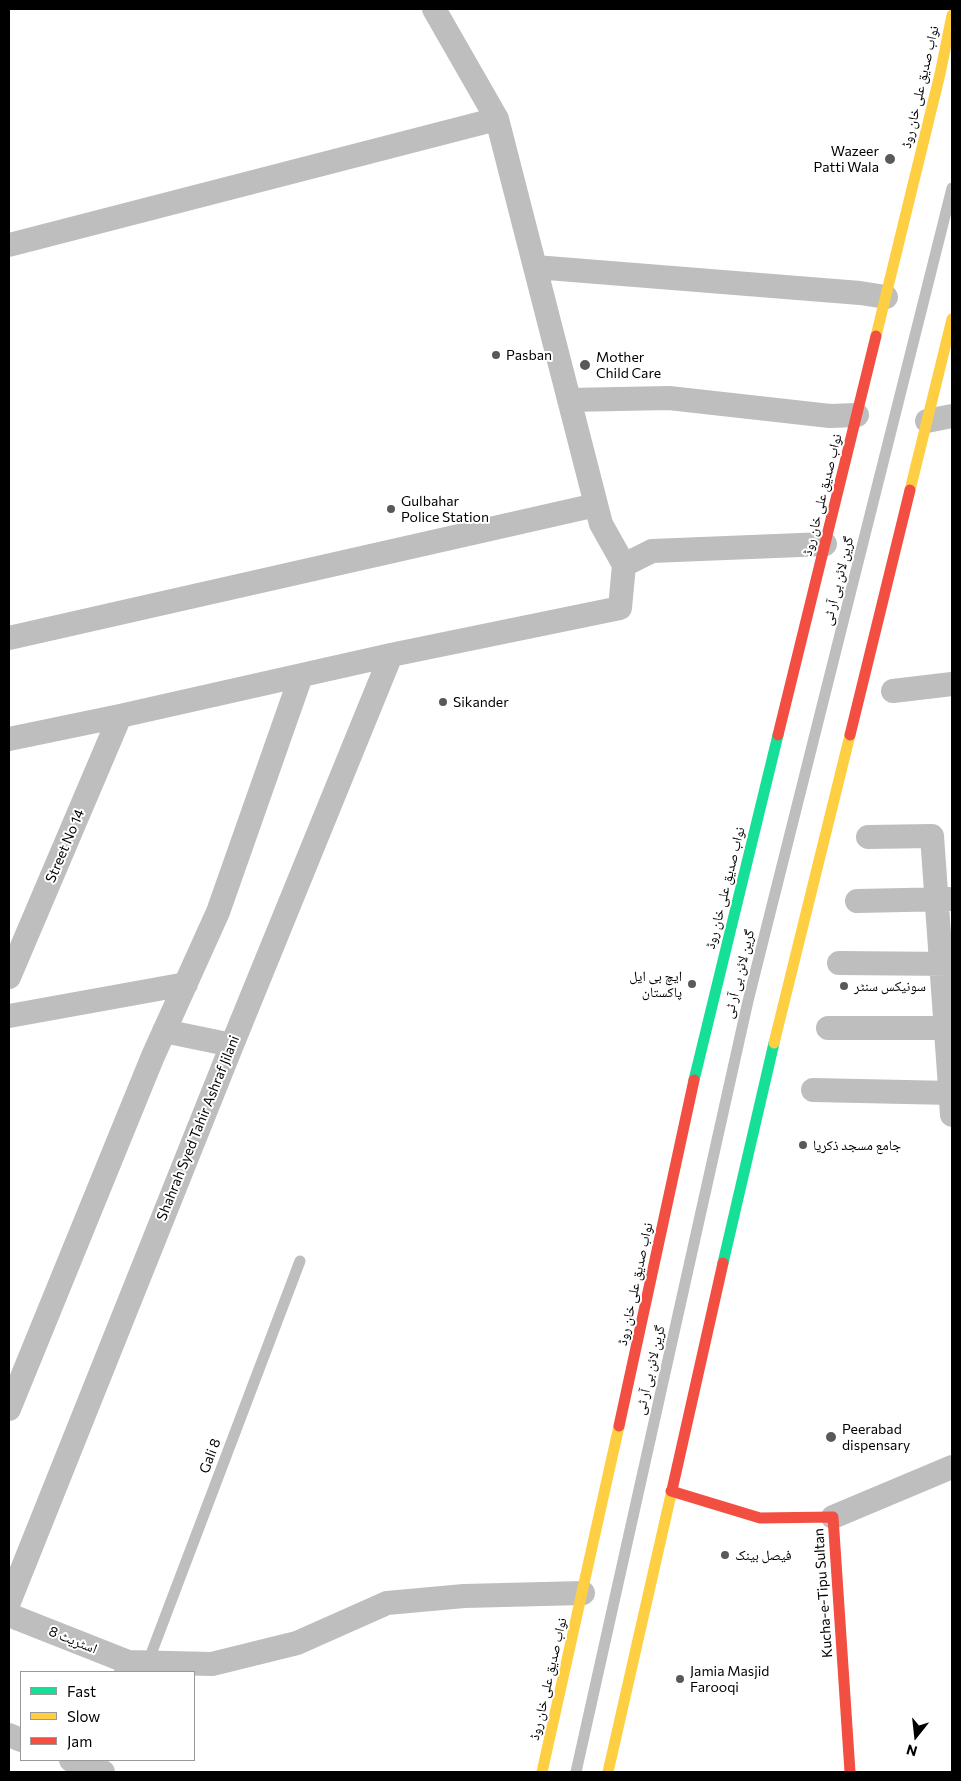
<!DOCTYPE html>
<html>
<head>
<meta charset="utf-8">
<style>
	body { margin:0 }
	#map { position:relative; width:961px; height:1781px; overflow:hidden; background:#fff; font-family:Commissioner,sans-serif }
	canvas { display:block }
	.frame { position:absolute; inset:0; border:10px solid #000; pointer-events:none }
	.legend { position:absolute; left:20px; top:1671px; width:175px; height:90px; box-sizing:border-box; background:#fff; border:1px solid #999; margin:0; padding:6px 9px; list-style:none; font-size:15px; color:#000 }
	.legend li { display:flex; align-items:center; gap:10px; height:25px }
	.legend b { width:25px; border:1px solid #999 }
	.north { position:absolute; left:891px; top:1711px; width:50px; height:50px; -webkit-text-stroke:4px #fff; paint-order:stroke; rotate:196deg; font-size:14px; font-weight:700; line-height:20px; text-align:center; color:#000 }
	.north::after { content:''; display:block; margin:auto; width:18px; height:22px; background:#000; clip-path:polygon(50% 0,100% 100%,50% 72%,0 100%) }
</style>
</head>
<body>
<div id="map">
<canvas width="961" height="1781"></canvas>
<div class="frame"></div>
<ul class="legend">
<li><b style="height:6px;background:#16e098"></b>Fast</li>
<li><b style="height:6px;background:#ffcf43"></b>Slow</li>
<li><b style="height:6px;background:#f24e42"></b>Jam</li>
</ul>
<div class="north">N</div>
</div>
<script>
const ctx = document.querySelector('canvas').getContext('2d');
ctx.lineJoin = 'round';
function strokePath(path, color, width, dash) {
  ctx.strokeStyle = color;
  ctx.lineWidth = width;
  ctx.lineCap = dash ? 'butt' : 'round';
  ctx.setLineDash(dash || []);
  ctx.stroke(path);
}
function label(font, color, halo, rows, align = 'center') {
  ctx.font = font + ' Commissioner,"Noto Naskh Arabic",sans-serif';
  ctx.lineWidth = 4;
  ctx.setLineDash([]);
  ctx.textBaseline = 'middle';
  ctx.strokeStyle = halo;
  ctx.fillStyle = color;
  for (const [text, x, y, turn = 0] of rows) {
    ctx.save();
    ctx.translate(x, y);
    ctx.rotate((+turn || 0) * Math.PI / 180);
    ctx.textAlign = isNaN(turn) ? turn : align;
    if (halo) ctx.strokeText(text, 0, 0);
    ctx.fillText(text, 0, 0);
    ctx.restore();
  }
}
const lane = new Path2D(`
	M148,1662L300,1261
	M576,1772L748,1001L952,188`);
const street = new Path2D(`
	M434,9L497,119L601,524L624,565
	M9,245L497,119
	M535,267L860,293L886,297
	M569,400L669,398L830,416L857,415
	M927,421L952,416
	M9,638L596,505
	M893,691L952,684
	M9,739L120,716L391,655L620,608L624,565L652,551L825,544
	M868,837L932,836L952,1115
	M857,901L952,899
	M839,963L952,964
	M9,977L120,716
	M9,1016L186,984
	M828,1028H952
	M164,1031L232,1045
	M813,1090L952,1093
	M9,1409L153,1056L218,912L301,676
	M833,1517L952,1467
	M9,1602L232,1045L391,655
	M9,1615L128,1662L126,1672
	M128,1662L212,1664L297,1643L387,1603L464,1596L583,1593
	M9,1735L21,1740
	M71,1760L103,1772`);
const fast = new Path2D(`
	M694,1080L778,735
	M723,1263L774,1043`);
const slow = new Path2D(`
	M876,336L940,74L952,15
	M910,490L952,319
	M774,1043L850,735
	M542,1772L619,1426
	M608,1772L672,1490`);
const jam = new Path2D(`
	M778,735L876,336
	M850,735L910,490
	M619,1426L694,1080
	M672,1490L723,1263
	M671,1491L760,1518L833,1517L850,1772`);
const markers = [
	[890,159,6,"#595959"],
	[496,355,5,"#595959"],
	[585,365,6,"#595959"],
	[391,509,5,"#595959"],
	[443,702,5,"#595959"],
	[692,984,5,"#595959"],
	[844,986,5,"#595959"],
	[803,1145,5,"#595959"],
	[831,1437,6,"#595959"],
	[725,1555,5,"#595959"],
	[680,1679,5,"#595959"]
];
const streetNames = [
	["نواب صدیق علی خان روڈ",920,87,-77],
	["نواب صدیق علی خان روڈ",822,495,-76],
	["گرین لائن بی آر ٹی",838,581,-76],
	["Street No 14",65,846,-67],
	["نواب صدیق علی خان روڈ",725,888,-76],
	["گرین لائن بی آر ٹی",739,974,-76],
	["Shahrah Syed Tahir Ashraf Jilani",198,1128,-68],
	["نواب صدیق علی خان روڈ",635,1284,-78],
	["گرین لائن بی آر ٹی",650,1370,-77],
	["Gali 8",210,1456,-69],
	["Kucha-e-Tipu Sultan",823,1593,-94],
	["اسٹریٹ 8",73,1640,22],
	["نواب صدیق علی خان روڈ",548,1679,-77]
];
const poiNames = [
	["Wazeer",879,151,"right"],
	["Patti Wala",879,167,"right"],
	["Pasban",506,355],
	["Mother",596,357],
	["Child Care",596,373],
	["Gulbahar",401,501],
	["Police Station",401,517],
	["Sikander",453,702],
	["ایچ بی ایل",682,976,"right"],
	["پاکستان",682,992,"right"],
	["سونیکس سنٹر",854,986],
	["جامع مسجد ذکریا",813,1145],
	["Peerabad",842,1429],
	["dispensary",842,1445],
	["فیصل بینک",735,1555],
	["Jamia Masjid",690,1671],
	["Farooqi",690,1687]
];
strokePath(lane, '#bebebe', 11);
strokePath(street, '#bebebe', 24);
strokePath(fast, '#16e098', 11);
strokePath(slow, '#ffcf43', 11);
strokePath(jam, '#f24e42', 11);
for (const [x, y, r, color] of markers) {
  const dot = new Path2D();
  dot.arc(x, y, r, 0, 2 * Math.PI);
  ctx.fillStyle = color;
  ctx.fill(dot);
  strokePath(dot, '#fff', 2);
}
label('14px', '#000', '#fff', streetNames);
label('14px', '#000', '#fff', poiNames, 'left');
</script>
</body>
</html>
